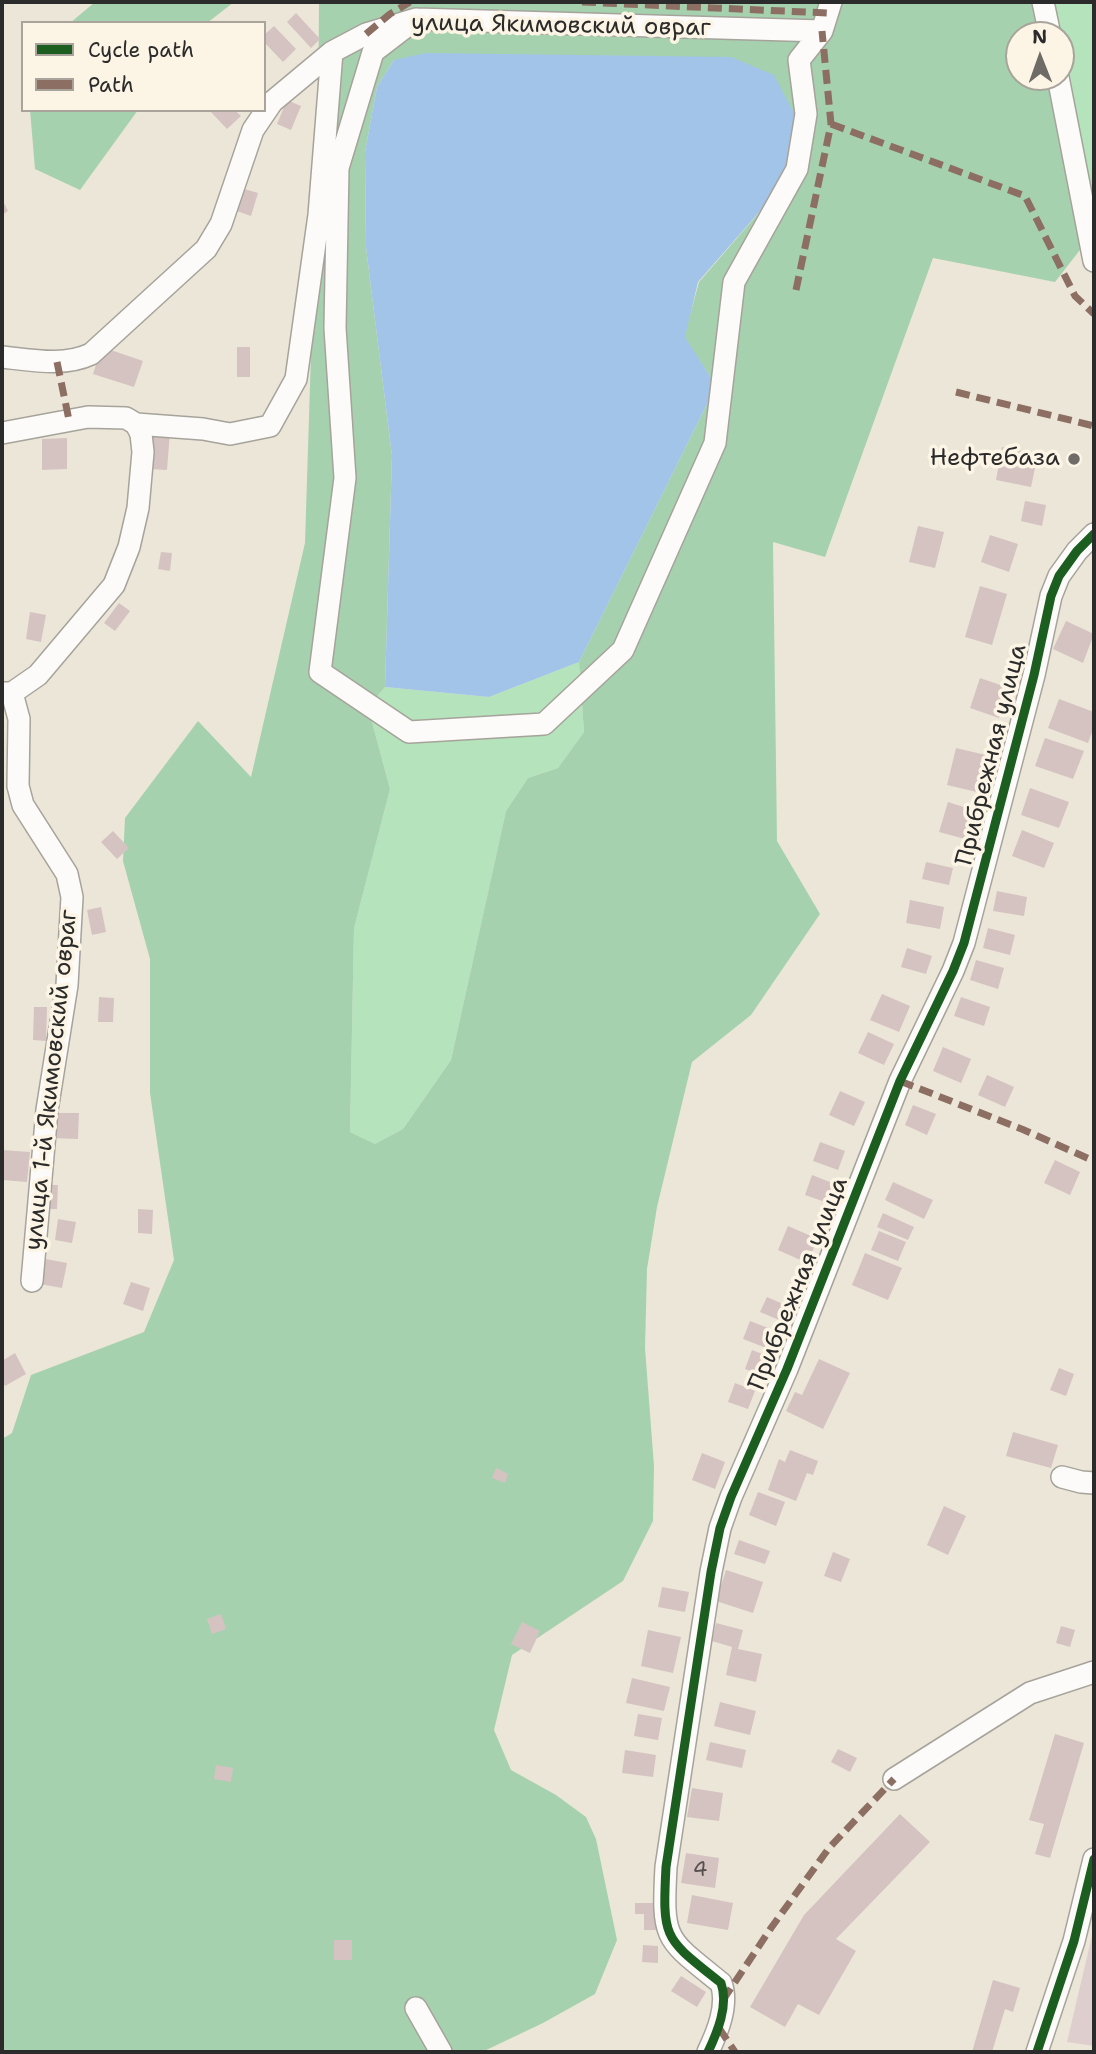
<!DOCTYPE html>
<html>
<head>
<meta charset="utf-8">
<style>
	body { margin:0 }
	#map { position:relative; width:1096px; height:2054px; overflow:hidden; background:#ece6d8; font-family:"Shantell Sans",sans-serif }
	canvas { display:block }
	.frame { position:absolute; inset:0; border:4px solid #2b2b2b; pointer-events:none }
	.legend { position:absolute; left:21px; top:21px; width:245px; height:91px; box-sizing:border-box; background:#fcf5e5; border:2px solid #a8a49b; margin:0; padding:9px 12px; list-style:none; font-size:21px; color:#2b2b2b }
	.legend li { display:flex; align-items:center; gap:14px; height:35px }
	.legend b { width:35px; border:2px solid #a8a49b }
	.north { position:absolute; left:1005px; top:21px; width:70px; height:70px; box-sizing:border-box; background:#fcf5e5; border:2px solid #a8a49b; border-radius:50%; rotate:359deg; font-size:19px; font-weight:700; line-height:28px; text-align:center; color:#2b2b2b }
	.north::after { content:''; display:block; margin:auto; width:24px; height:32px; background:#6f6c68; clip-path:polygon(50% 0,100% 100%,50% 72%,0 100%) }
</style>
</head>
<body>
<div id="map">
<canvas width="1096" height="2054"></canvas>
<div class="frame"></div>
<ul class="legend">
<li><b style="height:9px;background:#1b5e20"></b>Cycle path</li>
<li><b style="height:9px;background:#8d6e63"></b>Path</li>
</ul>
<div class="north">N</div>
</div>
<script>
const ctx = document.querySelector('canvas').getContext('2d');
ctx.lineJoin = 'round';
function fill(path, color) {
  ctx.fillStyle = color;
  ctx.fill(path, 'evenodd');
}
function strokePath(path, color, width, dash) {
  ctx.strokeStyle = color;
  ctx.lineWidth = width;
  ctx.lineCap = dash ? 'butt' : 'round';
  ctx.setLineDash(dash || []);
  ctx.stroke(path);
}
function label(font, color, halo, rows, align = 'center') {
  ctx.font = font + ' "Shantell Sans",sans-serif';
  ctx.lineWidth = 7;
  ctx.setLineDash([]);
  ctx.textBaseline = 'middle';
  ctx.strokeStyle = halo;
  ctx.fillStyle = color;
  for (const [text, x, y, turn = 0] of rows) {
    ctx.save();
    ctx.translate(x, y);
    ctx.rotate((+turn || 0) * Math.PI / 180);
    ctx.textAlign = isNaN(turn) ? turn : align;
    if (halo) ctx.strokeText(text, 0, 0);
    ctx.fillText(text, 0, 0);
    ctx.restore();
  }
}
const industrial = new Path2D(`
	M1094,1927V2046L1067,2042Z`);
const green = new Path2D(`
	M1043,2H1094V239L1061,77V35H1050Z
	M579,662L584,732L558,768L528,778L506,811L451,1060L403,1129L375,1144L350,1132L354,928L390,789L368,707L385,687L489,697Z`);
const forest = new Path2D(`
	M95,2H234L207,23H70Z
	M319,2H1043L1050,35H1019V77H1058L1090,237L1055,282L933,258L825,557L773,542L777,841L820,914L751,1015L692,1062L657,1207L647,1269L645,1348L654,1466L653,1521L623,1581L512,1655L494,1730L511,1770L556,1795L586,1817L596,1839L617,1940L595,1994L543,2023L482,2052H2V1717L4,1710L2,1702V1439L12,1433L31,1375L144,1332L174,1260L150,1093V959L123,861L125,818L198,721L251,777L305,543L318,132ZM394,60L789,178L699,282L684,337L716,386L579,662L584,732L558,768L528,778L506,811L451,1060L403,1129L375,1144L350,1132L354,928L390,789L368,707L385,687L392,456L366,247L365,152L377,87Z
	M30,110H138L80,190L35,169Z`);
const water = new Path2D(`
	M426,53L731,57L774,75L797,119L789,178L698,282L685,337L716,386L579,662L489,697L385,687L392,456L366,247L365,152L377,87L394,60Z`);
const building = new Path2D(`
	M296,13L320,39L311,48L287,22Z
	M274,26L296,49L283,62L264,42V35Z
	M287,100L301,106L291,130L277,124Z
	M209,110H235L241,116L227,129Z
	M241,188L258,193L251,216L234,210Z
	M2,199L8,211L2,215Z
	M102,347L143,361L134,387L93,374Z
	M237,347H250V377H237Z
	M153,429L170,431L167,470L150,469Z
	M67,438V469L42,470V439Z
	M1002,447L1038,454L1031,487L996,480Z
	M1025,501L1046,505L1042,526L1021,521Z
	M918,526L944,532L935,568L909,562Z
	M990,535L1018,544L1009,572L981,562Z
	M161,552L172,553L170,571L158,569Z
	M980,586L1007,594L992,645L965,637Z
	M119,603L130,611L115,631L104,623Z
	M30,612L46,615L41,642L26,639Z
	M1066,621L1094,634L1083,663L1053,649Z
	M980,678L1009,688L999,718L970,708Z
	M1059,699L1094,712V727L1088,743L1048,728Z
	M1045,738L1084,751L1073,779L1035,766Z
	M956,748L990,756L981,793L947,785Z
	M1030,788L1069,802L1059,828L1021,815Z
	M948,802L973,810L965,839L939,832Z
	M1022,830L1054,843L1044,868L1012,856Z
	M113,831L129,848L117,859L101,842Z
	M926,862L953,868L949,885L922,879Z
	M997,891L1027,897L1024,916L993,911Z
	M910,900L944,907L940,929L906,923Z
	M101,907L106,932L92,935L87,910Z
	M988,928L1015,935L1010,955L983,948Z
	M907,948L932,956L926,974L901,967Z
	M976,960L1004,968L998,989L970,980Z
	M882,994L910,1006L899,1032L870,1020Z
	M99,997L114,998L113,1022H98Z
	M961,997L990,1007L984,1026L954,1016Z
	M34,1007H47L46,1041L33,1040Z
	M868,1032L894,1044L884,1065L858,1053Z
	M943,1047L971,1059L961,1083L933,1071Z
	M987,1075L1014,1087L1005,1107L978,1095Z
	M840,1091L865,1102L854,1126L829,1115Z
	M913,1105L936,1114L927,1135L905,1125Z
	M51,1113H79L78,1139L50,1138Z
	M820,1142L845,1151L838,1170L813,1161Z
	M2,1150L30,1152L27,1182L2,1180Z
	M1055,1160L1080,1172L1070,1195L1044,1183Z
	M812,1175L835,1184L828,1203L805,1195Z
	M893,1182L933,1200L924,1219L885,1200Z
	M45,1185H58L57,1209H43Z
	M138,1209L153,1210L152,1234L138,1233Z
	M883,1213L914,1227L908,1240L877,1227Z
	M58,1219L76,1222L72,1243L55,1240Z
	M788,1226L818,1239L807,1263L778,1250Z
	M879,1231L906,1242L898,1261L871,1250Z
	M865,1253L902,1268L888,1300L852,1285Z
	M46,1259L67,1263L62,1288L40,1284Z
	M131,1282L150,1288L143,1311L123,1304Z
	M767,1297L790,1307L784,1322L760,1312Z
	M750,1321L776,1331L769,1349L743,1339Z
	M752,1350L770,1357L763,1376L745,1369Z
	M15,1353L26,1374L5,1386L2,1380V1361Z
	M819,1359L850,1373L823,1429L786,1411L795,1392L802,1395Z
	M1059,1368L1074,1374L1066,1396L1050,1390Z
	M735,1383L755,1391L748,1409L728,1402Z
	M1013,1432L1058,1445L1051,1468L1006,1456Z
	M790,1450L818,1461L813,1475L807,1473L796,1501L768,1490L779,1459L785,1462Z
	M702,1453L725,1462L715,1489L692,1480Z
	M496,1468L508,1474L505,1483L492,1478Z
	M758,1492L785,1502L776,1526L749,1515Z
	M944,1506L966,1516L948,1555L927,1545Z
	M739,1540L770,1551L765,1564L734,1554Z
	M833,1552L850,1559L841,1582L824,1576Z
	M726,1570L763,1582L753,1613L716,1601Z
	M662,1587L689,1592L685,1612L658,1607Z
	M221,1614L226,1629L212,1634L207,1619Z
	M522,1622L540,1631L530,1653L511,1644Z
	M716,1623L743,1630L738,1649L762,1654L756,1682L726,1675L732,1647L712,1641Z
	M1061,1626L1075,1630L1070,1647L1056,1643Z
	M648,1630L681,1637L673,1673L641,1666Z
	M632,1678L670,1687L664,1711L626,1703Z
	M720,1702L756,1711L750,1735L714,1726Z
	M638,1714L662,1718L658,1740L634,1736Z
	M1055,1734L1084,1743L1050,1858L1035,1854L1044,1824L1029,1820Z
	M710,1742L746,1750L742,1768L706,1760Z
	M838,1749L857,1758L850,1772L831,1762Z
	M625,1750L656,1755L653,1777L622,1773Z
	M216,1765L233,1768L231,1782L214,1779Z
	M692,1788L723,1793L719,1821L687,1817Z
	M900,1814L930,1842L836,1939L856,1951L819,2015L798,2004L785,2027L750,2007L804,1915Z
	M686,1853L719,1858L715,1888L681,1883Z
	M692,1895L733,1903L728,1930L687,1923Z
	M635,1903H660V1930H644V1914H635Z
	M334,1940H352V1960H334Z
	M643,1945L658,1946V1963L642,1962Z
	M681,1976L706,1992L697,2007L671,1991Z
	M993,1980L1020,1988L1013,2012L1005,2009L992,2052H972Z`);
const minor = new Path2D(`
	M1043,2L1050,35
	M416,19L373,52L338,168L335,328L345,478L320,672L409,732L544,724L623,650L715,443L734,282L797,169L806,114L799,60L822,31L831,2
	M1058,77L1094,261
	M2,357C32,360 63,367 91,354L206,249L221,224L253,130L272,102L332,52L366,34L416,19L822,31
	M136,424L203,429L230,434L270,426L296,379L319,215L332,52
	M2,433L88,417L126,418L136,424L141,434L143,452L138,508L129,547L114,585L38,675L12,693
	M2,693H12L19,719L18,786L23,805L67,874L72,897L67,985L47,1110L32,1281
	M1062,1477L1081,1482L1094,1483
	M894,1779L1030,1693L1094,1672
	M416,2008L441,2052
	M708,2052C717,2033 729,2005 721,1983C665,1938 662,1941 666,1867L711,1572L720,1528L731,1497L787,1369L900,1081L953,971L964,943L1034,675L1051,596L1059,576L1077,551L1094,534
	M1037,2052L1074,1941L1094,1859`);
const quiet = new Path2D(`
	M582,2L827,13
	M366,34L390,14L410,2
	M831,124L1025,196L1075,296L1094,314
	M796,290L831,124L822,31
	M57,362L69,420
	M956,392L1094,426
	M900,1081L1024,1130L1094,1161
	M723,2000L771,1928L829,1848L894,1779
	M719,2028L735,2052`);
const cycleway = new Path2D(`
	M708,2052C717,2033 729,2005 721,1983C665,1938 662,1941 666,1867L711,1572L720,1528L731,1497L787,1369L900,1081L953,971L964,943L1034,675L1051,596L1059,576L1077,551L1094,534
	M1037,2052L1074,1941L1094,1859`);
const markers = [
	[1074,459,7,"#6f6c68"]
];
const numberNames = [
	["4",700,1871]
];
const streetNames = [
	["улица Якимовский овраг",561,26,1],
	["Прибрежная улица",992,755,-76],
	["улица 1-й Якимовский овраг",52,1080,-84],
	["Прибрежная улица",799,1284,-68]
];
const poiNames = [
	["Нефтебаза",1060,459]
];
fill(industrial, '#decfce');
fill(green, '#b4e3bc');
fill(forest, '#a6d1ae');
fill(water, '#a2c4e8');
fill(building, '#d5c3c2');
strokePath(minor, '#a6a39b', 24);
strokePath(minor, '#fcfbf9', 21);
strokePath(quiet, '#8d6e63', 7, [14, 7]);
strokePath(cycleway, '#1b5e20', 9);
for (const [x, y, r, color] of markers) {
  const dot = new Path2D();
  dot.arc(x, y, r, 0, 2 * Math.PI);
  ctx.fillStyle = color;
  ctx.fill(dot);
  strokePath(dot, '#fcf5e5', 2.5);
}
label('21px', '#565151', null, numberNames);
label('24px', '#2b2b2b', '#fcf5e5', streetNames);
label('24px', '#2b2b2b', '#fcf5e5', poiNames, 'right');
</script>
</body>
</html>
